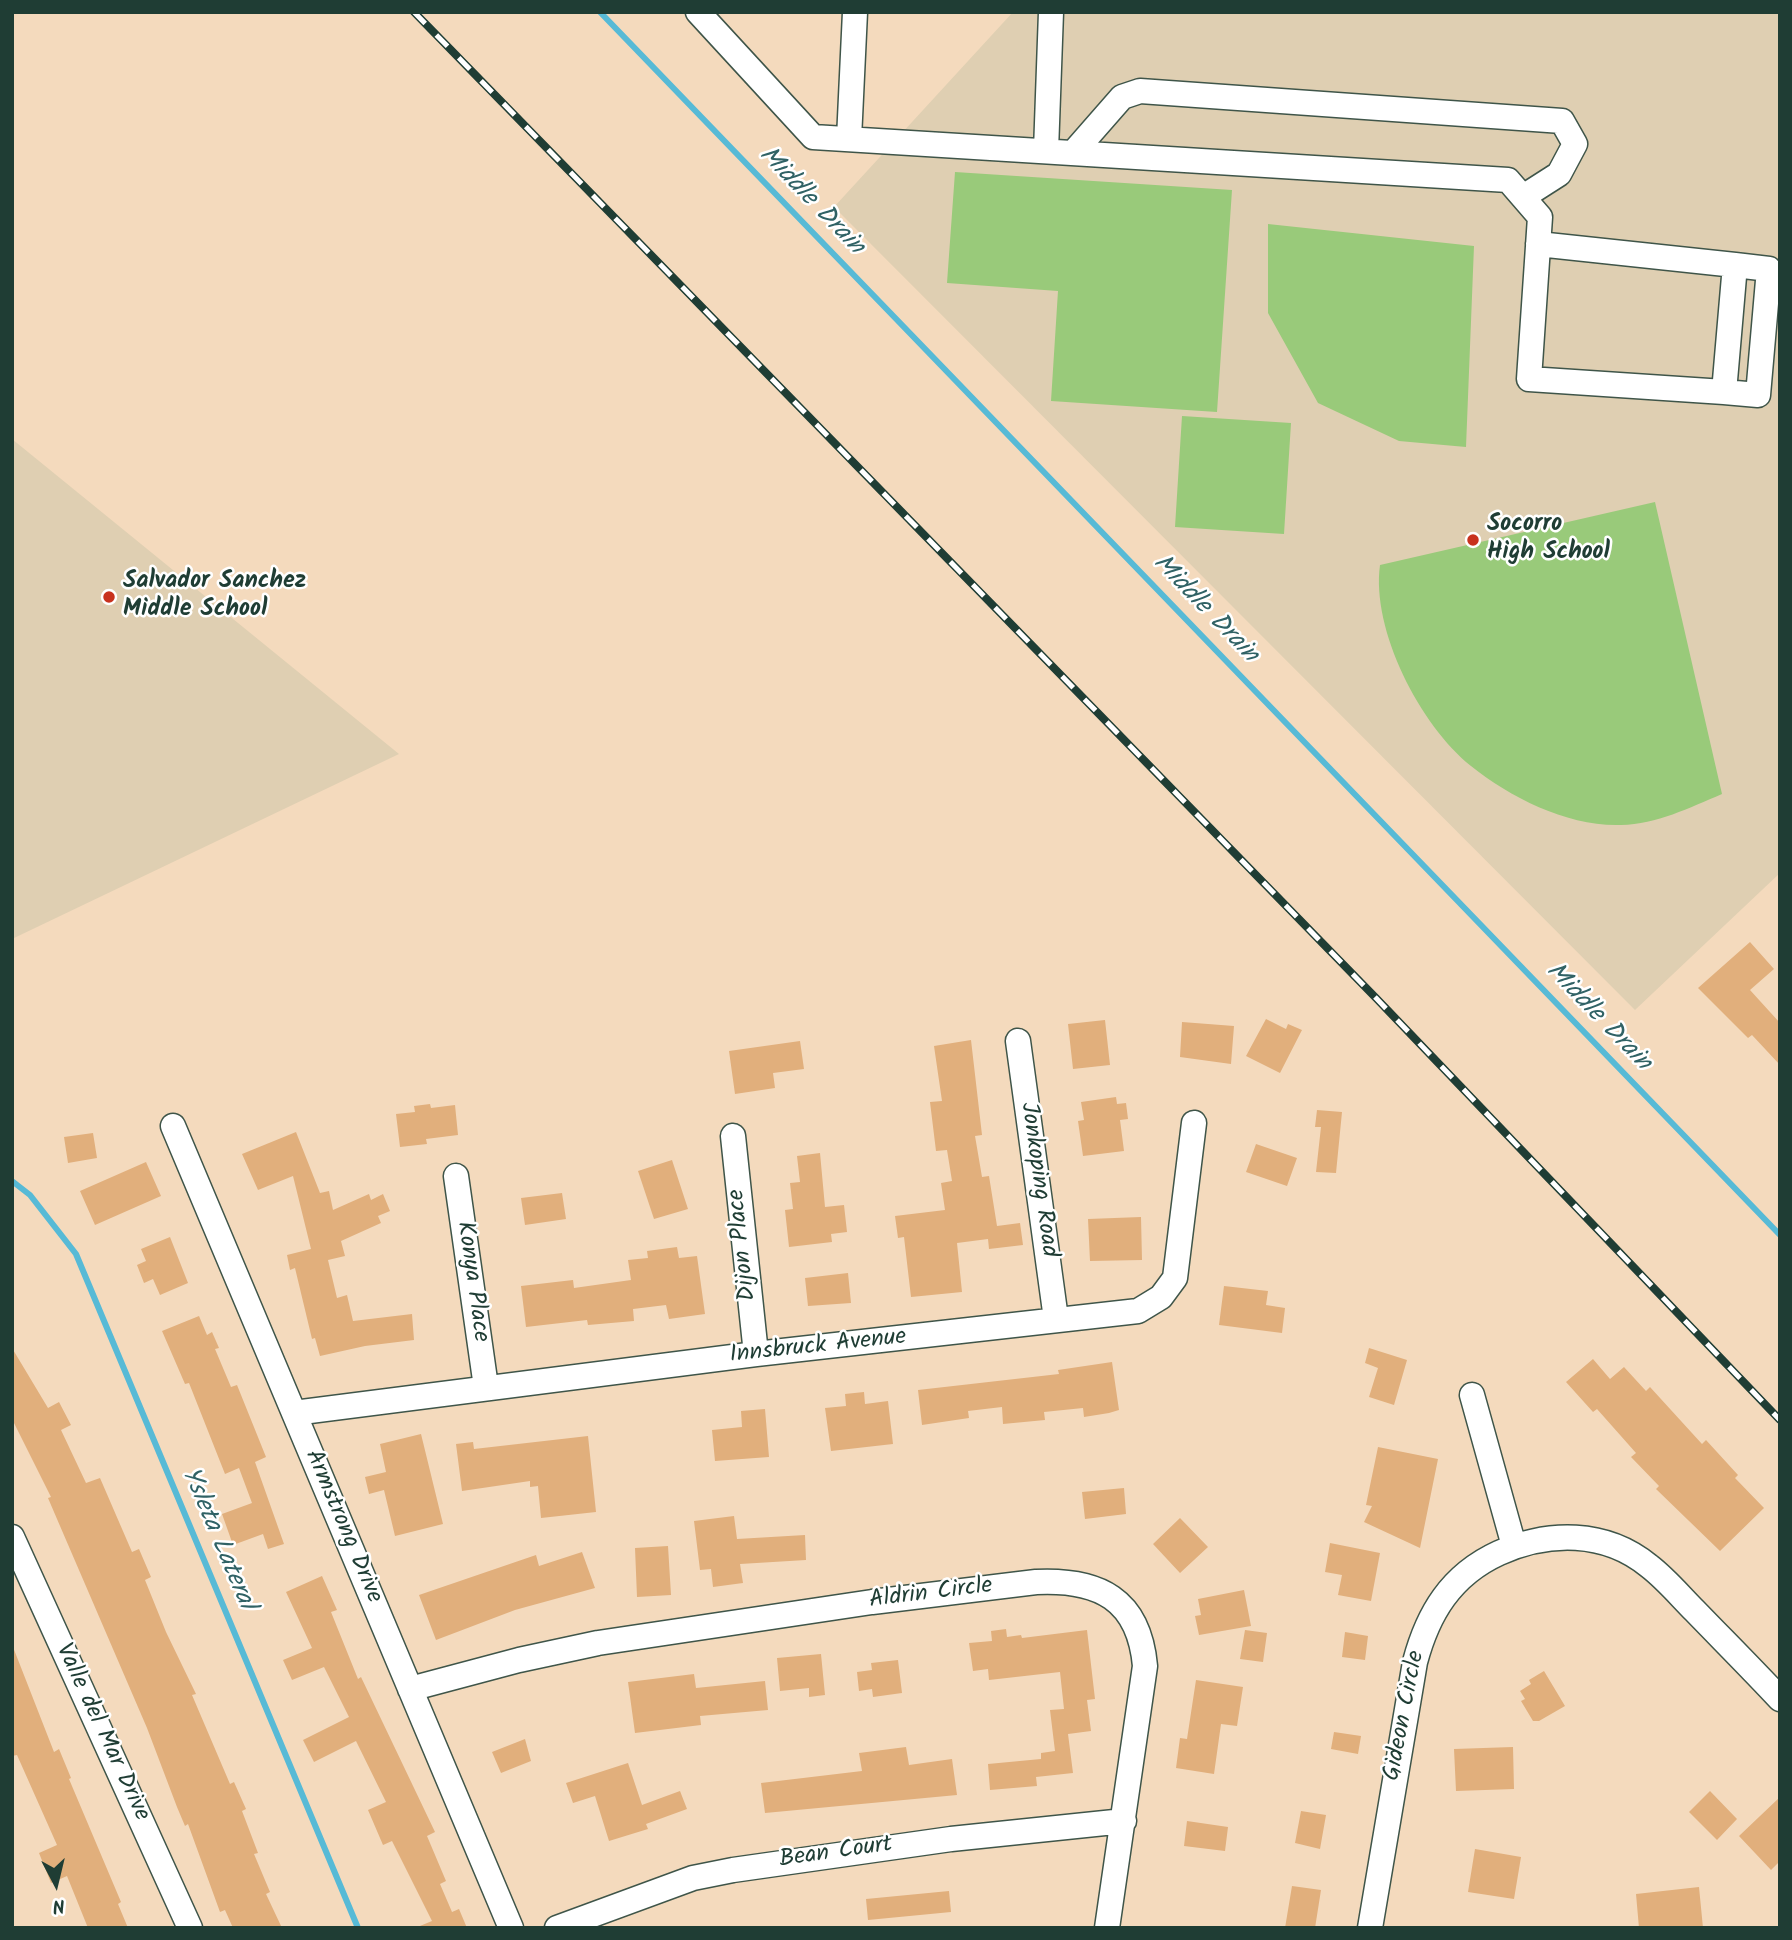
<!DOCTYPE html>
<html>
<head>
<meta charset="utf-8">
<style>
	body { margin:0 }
	#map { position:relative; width:1792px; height:1940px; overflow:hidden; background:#f4dabd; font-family:Kalam,sans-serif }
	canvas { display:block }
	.frame { position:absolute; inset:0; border:14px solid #1f3d34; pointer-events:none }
	.north { position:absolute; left:21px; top:1849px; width:70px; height:70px; -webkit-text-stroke:5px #fff; paint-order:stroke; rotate:173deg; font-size:19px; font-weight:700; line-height:28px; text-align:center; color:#1f3d34 }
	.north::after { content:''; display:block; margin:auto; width:24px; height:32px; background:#1f3d34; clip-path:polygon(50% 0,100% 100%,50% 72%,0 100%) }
</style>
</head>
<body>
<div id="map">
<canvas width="1792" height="1940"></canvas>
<div class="frame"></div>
<div class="north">N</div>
</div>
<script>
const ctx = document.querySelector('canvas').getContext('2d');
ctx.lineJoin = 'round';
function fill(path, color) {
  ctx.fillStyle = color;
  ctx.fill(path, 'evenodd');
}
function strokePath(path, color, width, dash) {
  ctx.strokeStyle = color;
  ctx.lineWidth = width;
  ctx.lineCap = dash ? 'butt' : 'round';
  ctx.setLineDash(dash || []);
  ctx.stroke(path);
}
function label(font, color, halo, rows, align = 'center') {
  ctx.font = font + ' Kalam,sans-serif';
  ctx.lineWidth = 5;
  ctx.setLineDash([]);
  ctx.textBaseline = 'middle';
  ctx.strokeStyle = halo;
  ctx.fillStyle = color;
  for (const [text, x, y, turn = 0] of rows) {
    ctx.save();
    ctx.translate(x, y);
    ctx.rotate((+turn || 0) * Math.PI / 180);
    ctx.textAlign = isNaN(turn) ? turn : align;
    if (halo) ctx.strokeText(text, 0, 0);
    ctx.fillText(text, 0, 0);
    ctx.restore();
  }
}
const built = new Path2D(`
	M1013,12H1780V873L1635,1010L834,207Z
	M12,439L399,754L12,939Z`);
const green = new Path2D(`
	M955,172L1232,190L1217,412L1051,401L1058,291L947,283Z
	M1268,224L1474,246L1466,447L1399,441L1318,403L1268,313Z
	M1182,416L1291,423L1284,534L1175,527Z
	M1655,502L1722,794C1689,808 1657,824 1621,825C1569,827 1511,798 1471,766C1420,725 1371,630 1380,565Z`);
const stream = new Path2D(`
	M600,12L1780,1235
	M12,1181L30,1195L76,1254L358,1928`);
const building = new Path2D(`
	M1750,942L1774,969L1750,990L1780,1023V1065L1752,1035L1748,1038L1698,988Z
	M1266,1019L1286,1029L1288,1024L1302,1030L1280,1073L1246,1056Z
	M1105,1020L1110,1065L1073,1069L1068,1024Z
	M1182,1022L1234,1026L1231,1064L1180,1057Z
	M971,1040L982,1135L975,1136L982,1177L989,1176L997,1226L1020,1223L1023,1245L989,1249L988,1239L957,1243L962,1292L911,1297L904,1237L898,1238L895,1216L945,1210L941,1183L952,1181L947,1150L936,1151L930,1102L942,1101L934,1046Z
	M800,1041L804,1069L773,1073L775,1088L735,1094L729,1051Z
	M1116,1097L1117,1104L1126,1103L1128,1119L1120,1120L1124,1151L1083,1156L1078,1121L1084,1120L1081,1102Z
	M430,1104L431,1108L455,1105L458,1135L426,1139L427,1144L400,1147L396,1114L415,1112L414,1106Z
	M1317,1110L1342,1112L1336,1173L1316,1172L1321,1127H1315Z
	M296,1132L320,1193L329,1191L333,1210L369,1194L371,1200L383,1194L390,1211L378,1216L381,1223L341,1241L345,1256L328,1260L337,1298L347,1295L353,1321L412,1314L414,1340L365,1346L320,1356L315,1338L312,1339L295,1268L290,1270L287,1255L311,1249L293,1176L258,1190L242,1154Z
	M93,1133L97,1158L68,1163L64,1137Z
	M1256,1144L1297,1158L1287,1186L1246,1172Z
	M820,1153L825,1207L844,1205L847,1232L831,1234L832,1242L789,1247L785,1210L793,1209L790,1183L800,1182L797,1156Z
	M672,1160L688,1209L654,1219L638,1171Z
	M146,1162L161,1196L95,1225L80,1191Z
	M562,1193L566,1219L525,1225L521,1198Z
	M1141,1217L1142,1260L1090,1261L1088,1219Z
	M170,1237L188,1283L160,1295L153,1279L144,1283L137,1265L146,1261L141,1249Z
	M677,1247L679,1258L697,1256L705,1314L669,1319L666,1305L633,1309L634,1321L588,1325L587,1320L526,1327L521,1286L573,1280L574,1288L631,1280L628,1260L648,1258L647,1251Z
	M848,1273L851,1303L808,1306L805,1278Z
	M1224,1286L1268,1291L1266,1305L1285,1308L1282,1333L1219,1325Z
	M199,1316L207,1335L212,1332L219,1348L215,1349L231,1387L237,1385L266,1457L255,1462L284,1544L268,1549L263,1534L233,1545L222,1514L252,1503L239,1468L225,1474L189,1383L185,1384L162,1331Z
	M12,1348L48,1408L59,1402L71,1425L61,1430L86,1483L100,1478L132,1552L139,1549L151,1577L145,1580L166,1632L196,1694L192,1695L230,1784L234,1782L246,1809L242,1811L258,1853L254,1854L270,1892L266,1894L282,1928H233L225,1910L220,1912L188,1824L185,1826L177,1807L147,1728L57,1519L48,1498L51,1497L12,1419Z
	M1369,1348L1407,1360L1394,1405L1369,1397L1378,1368L1365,1363Z
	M1593,1359L1610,1379L1624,1367L1646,1391L1650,1387L1702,1444L1706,1440L1738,1475L1735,1478L1764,1508L1720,1551L1656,1489L1659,1486L1631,1457L1636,1453L1597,1409L1593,1412L1566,1382Z
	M1112,1362L1119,1410L1109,1413L1084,1417L1083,1408L1044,1412L1045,1420L1003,1424L1002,1407L968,1411L969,1418L922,1425L918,1390L1059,1374L1058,1370Z
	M864,1392L865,1404L888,1401L893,1444L831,1451L825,1408L846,1406L845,1394Z
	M765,1409L769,1457L715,1461L712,1430L742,1427L741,1411Z
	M421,1434L443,1524L395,1536L384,1490L369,1494L365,1477L386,1472L380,1444Z
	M588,1436L596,1512L541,1518L538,1486L530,1487V1481L462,1491L456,1444L473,1442L474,1449Z
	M1378,1447L1438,1459L1420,1548L1364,1522L1372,1506L1366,1505Z
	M1124,1488L1126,1514L1085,1519L1082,1492Z
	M734,1516L737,1539L805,1535L806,1560L740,1564L743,1583L713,1587L711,1569L700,1570L694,1521Z
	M1180,1518L1208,1547L1180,1573L1153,1544Z
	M1330,1543L1380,1553L1371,1601L1338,1595L1342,1575L1325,1572Z
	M668,1546L671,1595L637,1597L635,1548Z
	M582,1552L595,1588L515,1610L436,1640L419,1595L536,1555L539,1566Z
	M322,1576L337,1610L331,1612L358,1679L361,1677L435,1832L427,1836L446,1881L440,1884L452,1912L459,1909L467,1928H415L432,1921L392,1841L383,1845L368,1810L386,1802L356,1741L314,1762L303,1740L349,1717L324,1667L292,1680L283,1660L312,1648L286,1592Z
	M1244,1590L1251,1626L1199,1635L1195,1616L1201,1615L1198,1599Z
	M1006,1629L1007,1637L1021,1635L1022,1638L1087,1630L1095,1699L1087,1700L1091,1731L1068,1734L1073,1773L1036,1777L1037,1786L990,1790L988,1764L1041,1759V1753L1055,1751L1050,1710L1064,1709L1060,1672L989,1680L988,1669L973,1671L969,1643L992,1641L991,1631Z
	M1245,1630L1267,1633L1263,1662L1240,1659Z
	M1345,1632L1368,1636L1365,1660L1342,1657Z
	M13,1647L54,1752L59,1749L71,1778L69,1779L121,1902L118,1904L128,1928H88L67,1876L51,1883L39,1853L57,1845L17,1755L12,1756Z
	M821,1654L825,1695L809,1697V1688L780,1691L777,1658Z
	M898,1660L902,1693L873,1697L872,1689L859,1691L857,1672L872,1670L871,1663Z
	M1544,1671L1565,1706L1539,1721H1533L1521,1701L1525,1699L1520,1691L1531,1684L1529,1680Z
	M694,1674L696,1688L765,1681L768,1710L700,1716L701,1725L635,1733L628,1682Z
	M1196,1680L1243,1687L1237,1726L1221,1724L1214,1774L1176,1768L1180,1738L1187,1739Z
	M1334,1732L1361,1736L1358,1754L1331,1749Z
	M525,1739L531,1761L501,1773L492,1752Z
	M906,1747L909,1765L952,1759L957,1795L765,1813L761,1783L862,1771L859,1753Z
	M1513,1747L1514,1789L1456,1791L1454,1749Z
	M628,1763L642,1805L680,1791L687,1809L646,1824L648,1829L609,1841L595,1796L573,1803L566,1783Z
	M1710,1791L1737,1819L1717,1840L1689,1812Z
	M1780,1797V1861L1771,1870L1739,1836Z
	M1301,1811L1326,1815L1320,1849L1295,1843Z
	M1187,1821L1228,1827L1225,1851L1184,1846Z
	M1475,1849L1521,1857L1514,1899L1468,1892Z
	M1292,1886L1321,1890L1315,1928H1285Z
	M1699,1887L1703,1928H1639L1636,1894Z
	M949,1891L951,1912L868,1920L866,1899Z`);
const minor = new Path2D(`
	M698,12L813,137L1508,180L1540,217L1529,379L1724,392L1735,265L1538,244
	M849,139L855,12
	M1046,151L1051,12
	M1073,153L1122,97L1140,91L1562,121L1575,144L1559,174L1523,197
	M1724,392L1758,395L1769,269L1735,265
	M1018,1041L1056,1319
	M173,1126L511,1928
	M733,1136L756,1354
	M456,1176L486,1387
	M1472,1395L1514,1546
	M294,1413L756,1354L1138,1311L1161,1297L1175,1278L1194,1123
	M12,1537L190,1928
	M410,1689L519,1660L598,1643L872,1602L1036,1582C1099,1579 1139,1599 1145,1666L1107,1928
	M557,1928L693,1878L733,1870L951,1839L1124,1821
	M1370,1928L1415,1662C1428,1613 1451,1575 1499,1553C1548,1531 1605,1530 1649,1566C1666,1579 1680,1596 1695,1611C1723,1640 1752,1669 1780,1699`);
const rail = new Path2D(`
	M414,12L1376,998L1780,1420`);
const markers = [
	[1473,540,7,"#c8321e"],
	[109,597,7,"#c8321e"]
];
const poiNames = [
	["Socorro",1487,526],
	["High School",1487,554],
	["Salvador Sanchez",123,583],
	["Middle School",123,611]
];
const streetNames = [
	["Jonkoping Road",1037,1180,82],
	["Dijon Place",744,1245,-96],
	["Konya Place",471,1282,82],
	["Innsbruck Avenue",818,1348,-6],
	["Armstrong Drive",342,1527,67],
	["Aldrin Circle",931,1595,-7],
	["Gideon Circle",1406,1716,-79],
	["Valle del Mar Drive",101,1733,65],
	["Bean Court",836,1854,-8]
];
const waterNames = [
	["Middle Drain",810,202,46],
	["Middle Drain",1204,610,46],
	["Middle Drain",1597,1018,46],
	["Ysleta Lateral",216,1539,67]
];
fill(built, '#dfcfb2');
fill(green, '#99ca7a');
strokePath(stream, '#57bad6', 6);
fill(building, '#e1af7c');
strokePath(minor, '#3f5549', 27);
strokePath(minor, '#fff', 24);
strokePath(rail, '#1f3d34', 8);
strokePath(rail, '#fff', 5, [16]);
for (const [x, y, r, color] of markers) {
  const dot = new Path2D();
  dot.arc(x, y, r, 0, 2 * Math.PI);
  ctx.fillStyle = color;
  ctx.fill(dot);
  strokePath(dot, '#fff', 2.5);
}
label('bold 24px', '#1f3d34', '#fff', poiNames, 'left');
label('24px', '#1f3d34', '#fff', streetNames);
label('italic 26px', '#306265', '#fff', waterNames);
</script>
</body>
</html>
